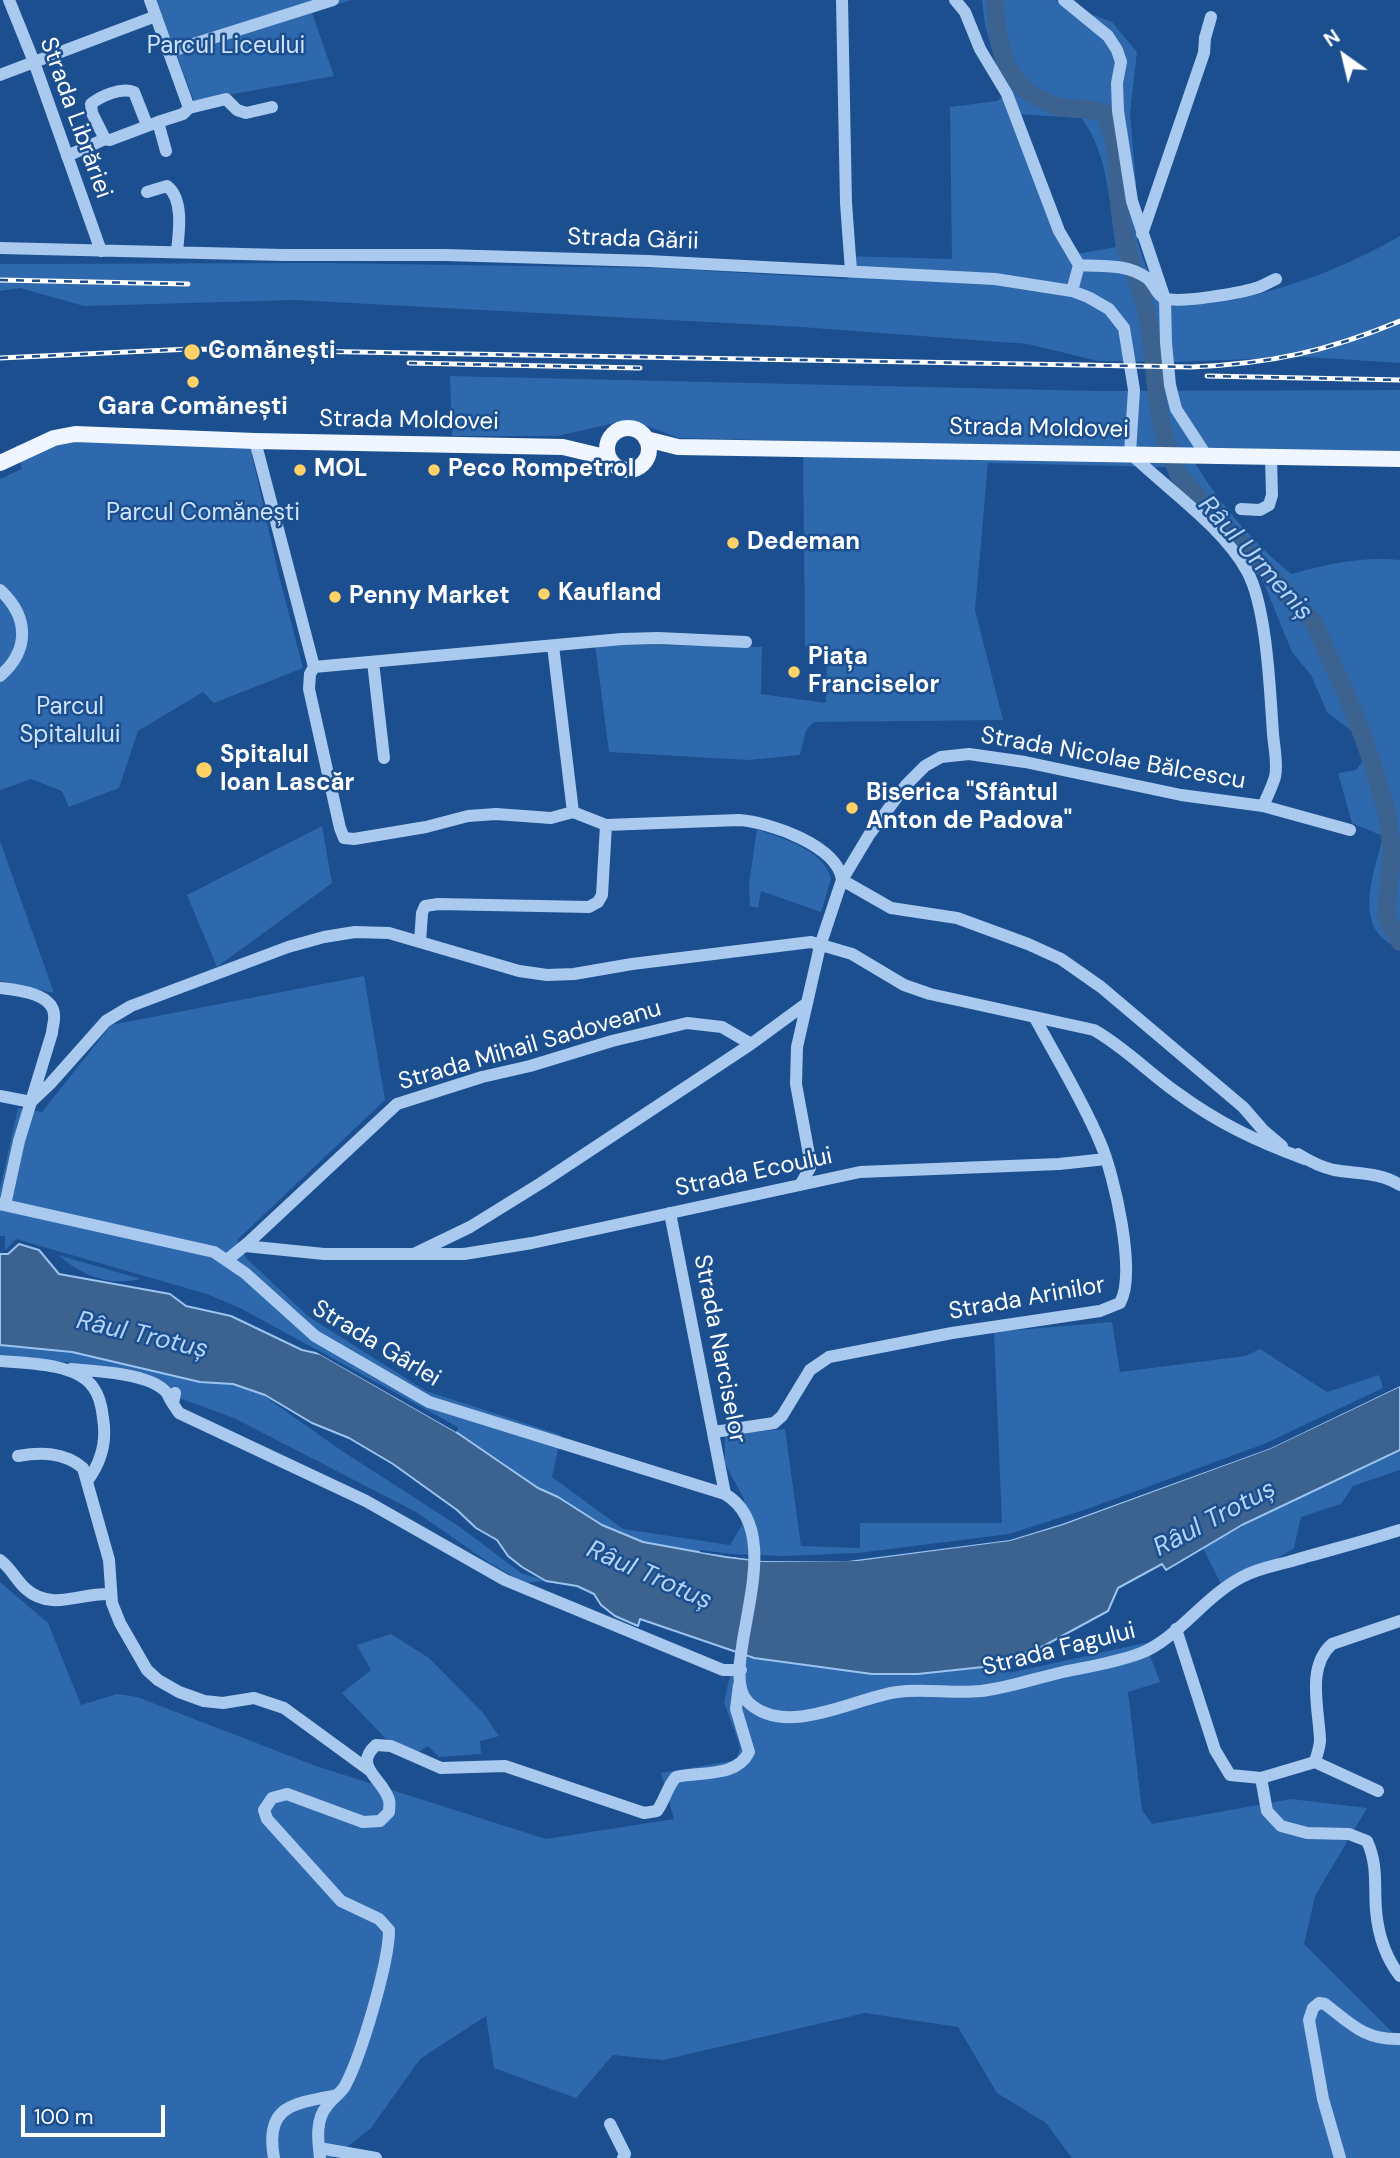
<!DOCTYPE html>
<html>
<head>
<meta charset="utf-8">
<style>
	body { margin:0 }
	#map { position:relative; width:1400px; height:2158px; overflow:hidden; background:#1b4f8f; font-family:"DM Sans",sans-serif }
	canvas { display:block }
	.north { position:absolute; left:1309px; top:21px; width:70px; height:70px; -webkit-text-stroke:5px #1b4f8f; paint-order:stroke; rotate:326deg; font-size:19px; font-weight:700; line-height:28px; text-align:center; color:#fff }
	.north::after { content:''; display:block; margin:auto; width:24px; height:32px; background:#fff; clip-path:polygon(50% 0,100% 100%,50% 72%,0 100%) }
	.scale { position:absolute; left:21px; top:2105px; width:144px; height:32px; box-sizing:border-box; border:4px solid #fff; border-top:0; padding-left:9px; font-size:21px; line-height:24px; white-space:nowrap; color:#fff; -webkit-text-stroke:5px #1b4f8f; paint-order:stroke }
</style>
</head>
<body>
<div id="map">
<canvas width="1400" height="2158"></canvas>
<div class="north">N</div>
<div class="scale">100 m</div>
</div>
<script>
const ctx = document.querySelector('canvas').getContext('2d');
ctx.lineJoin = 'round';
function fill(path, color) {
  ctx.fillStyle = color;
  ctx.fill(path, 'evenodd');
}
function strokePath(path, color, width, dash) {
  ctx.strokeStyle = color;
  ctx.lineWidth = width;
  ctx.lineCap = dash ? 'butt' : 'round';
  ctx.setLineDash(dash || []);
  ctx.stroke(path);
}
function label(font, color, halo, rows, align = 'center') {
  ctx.font = font + ' "DM Sans",sans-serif';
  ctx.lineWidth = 5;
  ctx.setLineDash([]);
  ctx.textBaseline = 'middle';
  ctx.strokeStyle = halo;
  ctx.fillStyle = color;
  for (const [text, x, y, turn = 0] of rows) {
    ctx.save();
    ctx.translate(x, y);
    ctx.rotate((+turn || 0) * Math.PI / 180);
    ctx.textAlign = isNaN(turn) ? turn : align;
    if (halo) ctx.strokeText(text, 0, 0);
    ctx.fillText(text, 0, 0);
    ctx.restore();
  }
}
const green = new Path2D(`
	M156,0H351L312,13L334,76L194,101Z
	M982,0H1055L1112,22L1137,52L1130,113L1136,184L1137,240L1146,267L1178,305C1192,304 1207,304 1222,302C1283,291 1347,267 1400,236V363L1306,357L1174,362L1098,361L1028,344L801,327L295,300L84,306L20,288L0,291V264L325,263L657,268L848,279L847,256L952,259L950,107L997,101L1005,95L985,25ZM1015,114L1081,118C1109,153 1109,205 1116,247L1066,256Z
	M450,376L1097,391L1400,390V451L1187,448C1205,486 1257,549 1292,574C1325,564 1365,556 1400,560V951C1392,945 1380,938 1375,929C1361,901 1377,863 1383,836L1352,823L1338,773L1356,770L1362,762L1354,733L1327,712L1311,675L1292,652L1260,574L1165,467L988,463L975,610L1003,720L814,722L806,730L800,755L748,760L609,752L595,644L762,647L761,694L826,703L827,650L805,647L803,441L679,438L642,424L624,421L557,436H452Z
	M252,434V455L279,576L303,668L214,703L203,692L138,731L119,788L69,807L62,791L31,779L0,790V479L22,469L16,445Z
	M322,826L332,883L217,967L187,895Z
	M757,829C782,839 824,849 831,879L821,912L761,891L758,908L750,906L749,884Z
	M0,841L54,993L0,981Z
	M364,976L385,1100L237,1240L246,1258L309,1317L426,1391L561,1435L552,1477L623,1529L730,1545L743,1523L744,1499L725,1464V1435L785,1429L801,1546L860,1548V1523H1002L994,1332L1112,1322L1120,1372L1245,1356L1260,1349L1327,1392L1379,1375L1383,1388L1264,1444L1090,1508L1009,1534L858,1553L783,1556L727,1554L701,1550L700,1552L643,1542L602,1525L558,1497L538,1488L501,1461L459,1436L456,1432L458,1427L242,1309L207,1294L16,1239L5,1250V1236H0V1189L18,1108L42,1112L111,1025Z
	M58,1255L141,1279C109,1286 84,1277 58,1255Z
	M0,1345L72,1352L200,1382L233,1384L260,1393L342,1451L460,1527L521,1573L546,1581L524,1583L488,1562L416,1512L234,1418L132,1381L67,1362L0,1356Z
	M1400,1450V1470L1353,1486L1341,1504L1301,1517L1294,1548L1225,1592L1203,1548L1299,1496Z
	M0,1582L48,1623L81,1705L117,1694L137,1697L316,1766L546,1839L674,1819L661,1773L737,1760L740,1747L724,1702L734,1658H754C843,1672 926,1685 1014,1657L1009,1673L1145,1643L1160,1682L1128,1692L1142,1810L1152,1824L1291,1799L1367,1808L1315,1896L1304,1944L1400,2040V2158H1072L1046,2123L997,2093L958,2027L865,2013L663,2060L613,2055L576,2098L494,2068L486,2016L420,2059L371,2128L333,2158H0Z
	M391,1634L429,1658L483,1713L499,1736L480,1741L481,1754L439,1757L428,1746L417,1753L385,1738L342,1693L371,1670L357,1645Z`);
const water = new Path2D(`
	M19,1244L39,1250L59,1274L170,1294L186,1306L231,1316L302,1350L320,1354L456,1432L538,1488L558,1497L602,1525L643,1542L726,1557L762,1561L858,1560L1010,1540L1063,1524L1270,1448L1400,1386V1450L1242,1525L1166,1570L1162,1564L1118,1588L1108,1611L1038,1649L983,1667L918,1674H872L754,1658L640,1619L638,1626L615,1616L601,1605L594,1594L577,1586L546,1581L522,1567L508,1556L497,1540L476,1528L457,1510L393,1464L349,1438L312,1423L265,1395L233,1384L200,1382L72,1352L0,1345V1254H8Z`);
const pier = new Path2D(`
	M309,1348L318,1350L458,1429L456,1432Z
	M1400,1382V1386L1271,1448L1062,1524L1010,1540L848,1561H762L700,1552V1550L762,1558L848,1557L1009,1536L1061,1521L1269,1444Z`);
const river = new Path2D(`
	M995,0C997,50 1004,88 1056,106C1071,111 1086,106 1104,113C1122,147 1115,183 1121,218C1125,251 1138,280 1146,311C1157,356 1152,405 1169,449
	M1173,460L1178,474L1205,505L1314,623L1350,703L1369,753L1387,813L1392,851L1386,916L1400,942`);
const minor = new Path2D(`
	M9,0L34,62L101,251
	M150,0L189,108L183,114L158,122L166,151
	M842,0L846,203L851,271
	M955,0L965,12L980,49L1007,94L1059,231L1079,265L1072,291
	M1064,0L1108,36L1117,50L1121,62L1117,83L1118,111L1132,201L1165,299L1166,343L1170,385L1176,409L1206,455
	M168,52L333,0
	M0,75L156,16
	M189,108L226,99L237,110L246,113L272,107
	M147,125L134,92C121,87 101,96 91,104L92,113L105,139L110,140L158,122
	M67,156L105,139
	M147,192L167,186C184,199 179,232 177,251
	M1142,234L1204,53L1205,38L1211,17
	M0,248L283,255H446L648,261L995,279L1072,291L1088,297L1109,309L1124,328L1134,390L1130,453C1167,489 1222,526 1247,571C1267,607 1270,692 1273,734C1274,747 1278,764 1275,777C1272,787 1267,797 1263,806
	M1079,265C1102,267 1126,263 1147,278C1154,283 1156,295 1164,298C1178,304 1240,293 1256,288C1263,286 1269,282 1276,279
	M255,441L314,667L622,639L658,638L746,642
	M1241,509L1260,510L1269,505L1272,495L1271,457
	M0,590C29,617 30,650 0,676
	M553,646L573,812L606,825L739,820C770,822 838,846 842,880
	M373,662L384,758
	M314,667L310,674L309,689L340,828L344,838L354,839L426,827L468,816L496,814L551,818L573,812
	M842,880L891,908L957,918L1028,944L1061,959L1101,987L1243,1107L1263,1130L1282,1146
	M420,942L422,913L425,906L438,904L589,907L598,902L602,895L606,825
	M0,988C17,990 53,993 54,1015C55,1021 52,1028 52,1033L19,1141L5,1205
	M0,1096L31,1102L50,1084L106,1021L131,1006L288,947L324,937L355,932L389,933L519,971L547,975L574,974L632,964L811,942L852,954L904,985L930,994L1094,1030C1124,1047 1148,1072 1176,1092C1218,1123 1256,1141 1305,1159
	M1298,1154C1309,1161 1321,1167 1334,1170C1357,1174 1380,1172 1400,1185
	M800,1185L810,1168V1160L796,1084L797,1047L820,946L842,880L869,835L906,785L925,766L941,757L969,754L1025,762L1181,795L1263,806L1350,830
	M0,1204L214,1252L245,1273L315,1336L429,1402L725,1494C795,1536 713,1671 749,1703C787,1738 854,1698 897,1692C924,1688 953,1694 981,1691C1007,1688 1033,1679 1059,1673C1086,1667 1115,1663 1141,1653C1177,1639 1205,1596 1242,1577C1256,1569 1273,1566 1288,1562C1325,1551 1363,1542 1400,1530
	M670,1213L725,1494
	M245,1246L324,1254H414L470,1227L541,1183L751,1044
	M414,1254H464L532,1243L860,1172L1059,1164L1106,1159
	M227,1260L249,1242L397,1104L482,1077L530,1066L612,1041L687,1023L722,1027L751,1044L807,1003
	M0,1361C26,1363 76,1363 93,1387C99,1395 102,1408 103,1418C107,1441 101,1462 88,1480
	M71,1369C95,1371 146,1373 164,1390C168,1393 170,1400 173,1404
	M175,1393L173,1404L179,1413L366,1501L505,1580L723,1670H741
	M714,1432L774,1423L782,1416L810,1370L829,1357L952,1333L1100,1311L1120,1303C1137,1273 1114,1174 1100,1142C1082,1099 1057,1059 1035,1018
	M18,1456C41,1452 64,1452 83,1468L109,1560L112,1603L120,1623L147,1670L158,1680L179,1692L204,1701L223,1703L254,1698L284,1708L369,1770
	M0,1560C11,1568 16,1580 26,1589C52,1612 81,1592 111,1594
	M1176,1629L1215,1750L1230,1775L1261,1778L1267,1811L1281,1826L1307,1833L1349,1834L1367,1841C1378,1865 1374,1884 1376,1910C1378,1934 1386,1958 1400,1976
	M1315,1762L1378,1791
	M1261,1778L1315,1762C1317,1754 1320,1747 1320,1740C1319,1709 1306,1667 1332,1644L1400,1621
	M610,2124L625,2154L623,2158
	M319,2148L376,2158
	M274,2158C264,2104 295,2104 337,2095
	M320,2158C318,2141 315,2120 327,2106C332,2099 340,2094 345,2086C361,2056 389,1963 389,1930L379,1919L341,1901L267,1819L264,1810L272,1798L287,1794L363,1822L380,1821L389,1812C389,1808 390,1804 389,1800C383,1778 352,1767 376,1745L391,1746L441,1768L505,1766L644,1813L657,1811C665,1800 667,1787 676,1777C702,1771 736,1778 749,1752L736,1709L739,1685
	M1340,2158L1323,2099L1309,2020L1313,2008L1319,2003L1325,2004C1351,2024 1364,2040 1400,2039`);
const major = new Path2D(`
	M607 449a21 21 0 1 1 42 0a21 21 0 1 1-42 0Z
	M646,439L678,447L1400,459
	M0,463L54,438L75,434L255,441L563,447L609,458`);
const rail = new Path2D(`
	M0,280L188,284
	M0,358L190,349L1191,367C1270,364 1328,351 1400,321
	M409,363L640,368
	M1207,376L1400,380`);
const markers = [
	[192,352,9,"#ffd166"],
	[193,382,7,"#ffd166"],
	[300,470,7,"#ffd166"],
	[434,470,7,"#ffd166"],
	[733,543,7,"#ffd166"],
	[544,594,7,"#ffd166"],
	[335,597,7,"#ffd166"],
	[794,672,7,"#ffd166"],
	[204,770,9,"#ffd166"],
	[852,808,7,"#ffd166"]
];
const parkNames = [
	["Parcul Liceului",226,47],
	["Parcul Comănești",203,514],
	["Parcul",70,708],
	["Spitalului",70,736]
];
const streetNames = [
	["Strada Librăriei",75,118,70],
	["Strada Gării",633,240,2],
	["Strada Moldovei",409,421,1],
	["Strada Moldovei",1039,429,1],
	["Strada Nicolae Bălcescu",1113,759,10],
	["Strada Mihail Sadoveanu",530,1046,-16],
	["Strada Ecoului",754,1173,-12],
	["Strada Arinilor",1027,1299,-10],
	["Strada Gârlei",376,1344,31],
	["Strada Narciselor",719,1349,79],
	["Strada Fagului",1059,1650,-14]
];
const poiNames = [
	["Comănești",208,352],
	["Gara Comănești",193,408,"center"],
	["MOL",314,470],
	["Peco Rompetrol",448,470],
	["Dedeman",747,543],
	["Kaufland",558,594],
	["Penny Market",349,597],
	["Piața",808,658],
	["Franciselor",808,686],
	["Spitalul",220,756],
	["Ioan Lascăr",220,784],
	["Biserica \"Sfântul",866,794],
	["Anton de Padova\"",866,822]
];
const waterNames = [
	["Râul Urmeniș",1255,559,48],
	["Râul Trotuș",142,1336,13],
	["Râul Trotuș",1215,1519,-28],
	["Râul Trotuș",649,1576,24]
];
fill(green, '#2e69ad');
fill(water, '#3c6290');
strokePath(water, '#9cc4f0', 2);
fill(pier, '#1b4f8f');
strokePath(river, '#3c6290', 18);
strokePath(minor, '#a9c9ee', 12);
strokePath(major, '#f0f6ff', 16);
strokePath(rail, '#fff', 5);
strokePath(rail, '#1b4f8f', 2.5, [8]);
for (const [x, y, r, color] of markers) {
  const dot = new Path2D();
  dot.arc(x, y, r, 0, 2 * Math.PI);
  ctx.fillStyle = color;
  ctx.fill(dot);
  strokePath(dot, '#1b4f8f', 2.5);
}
label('24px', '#cfe3fa', '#1b4f8f', parkNames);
label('24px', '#fff', '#1b4f8f', streetNames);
label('bold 24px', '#fff', '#1b4f8f', poiNames, 'left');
label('italic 26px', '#b5d3f5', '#1b4f8f', waterNames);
</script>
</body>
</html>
